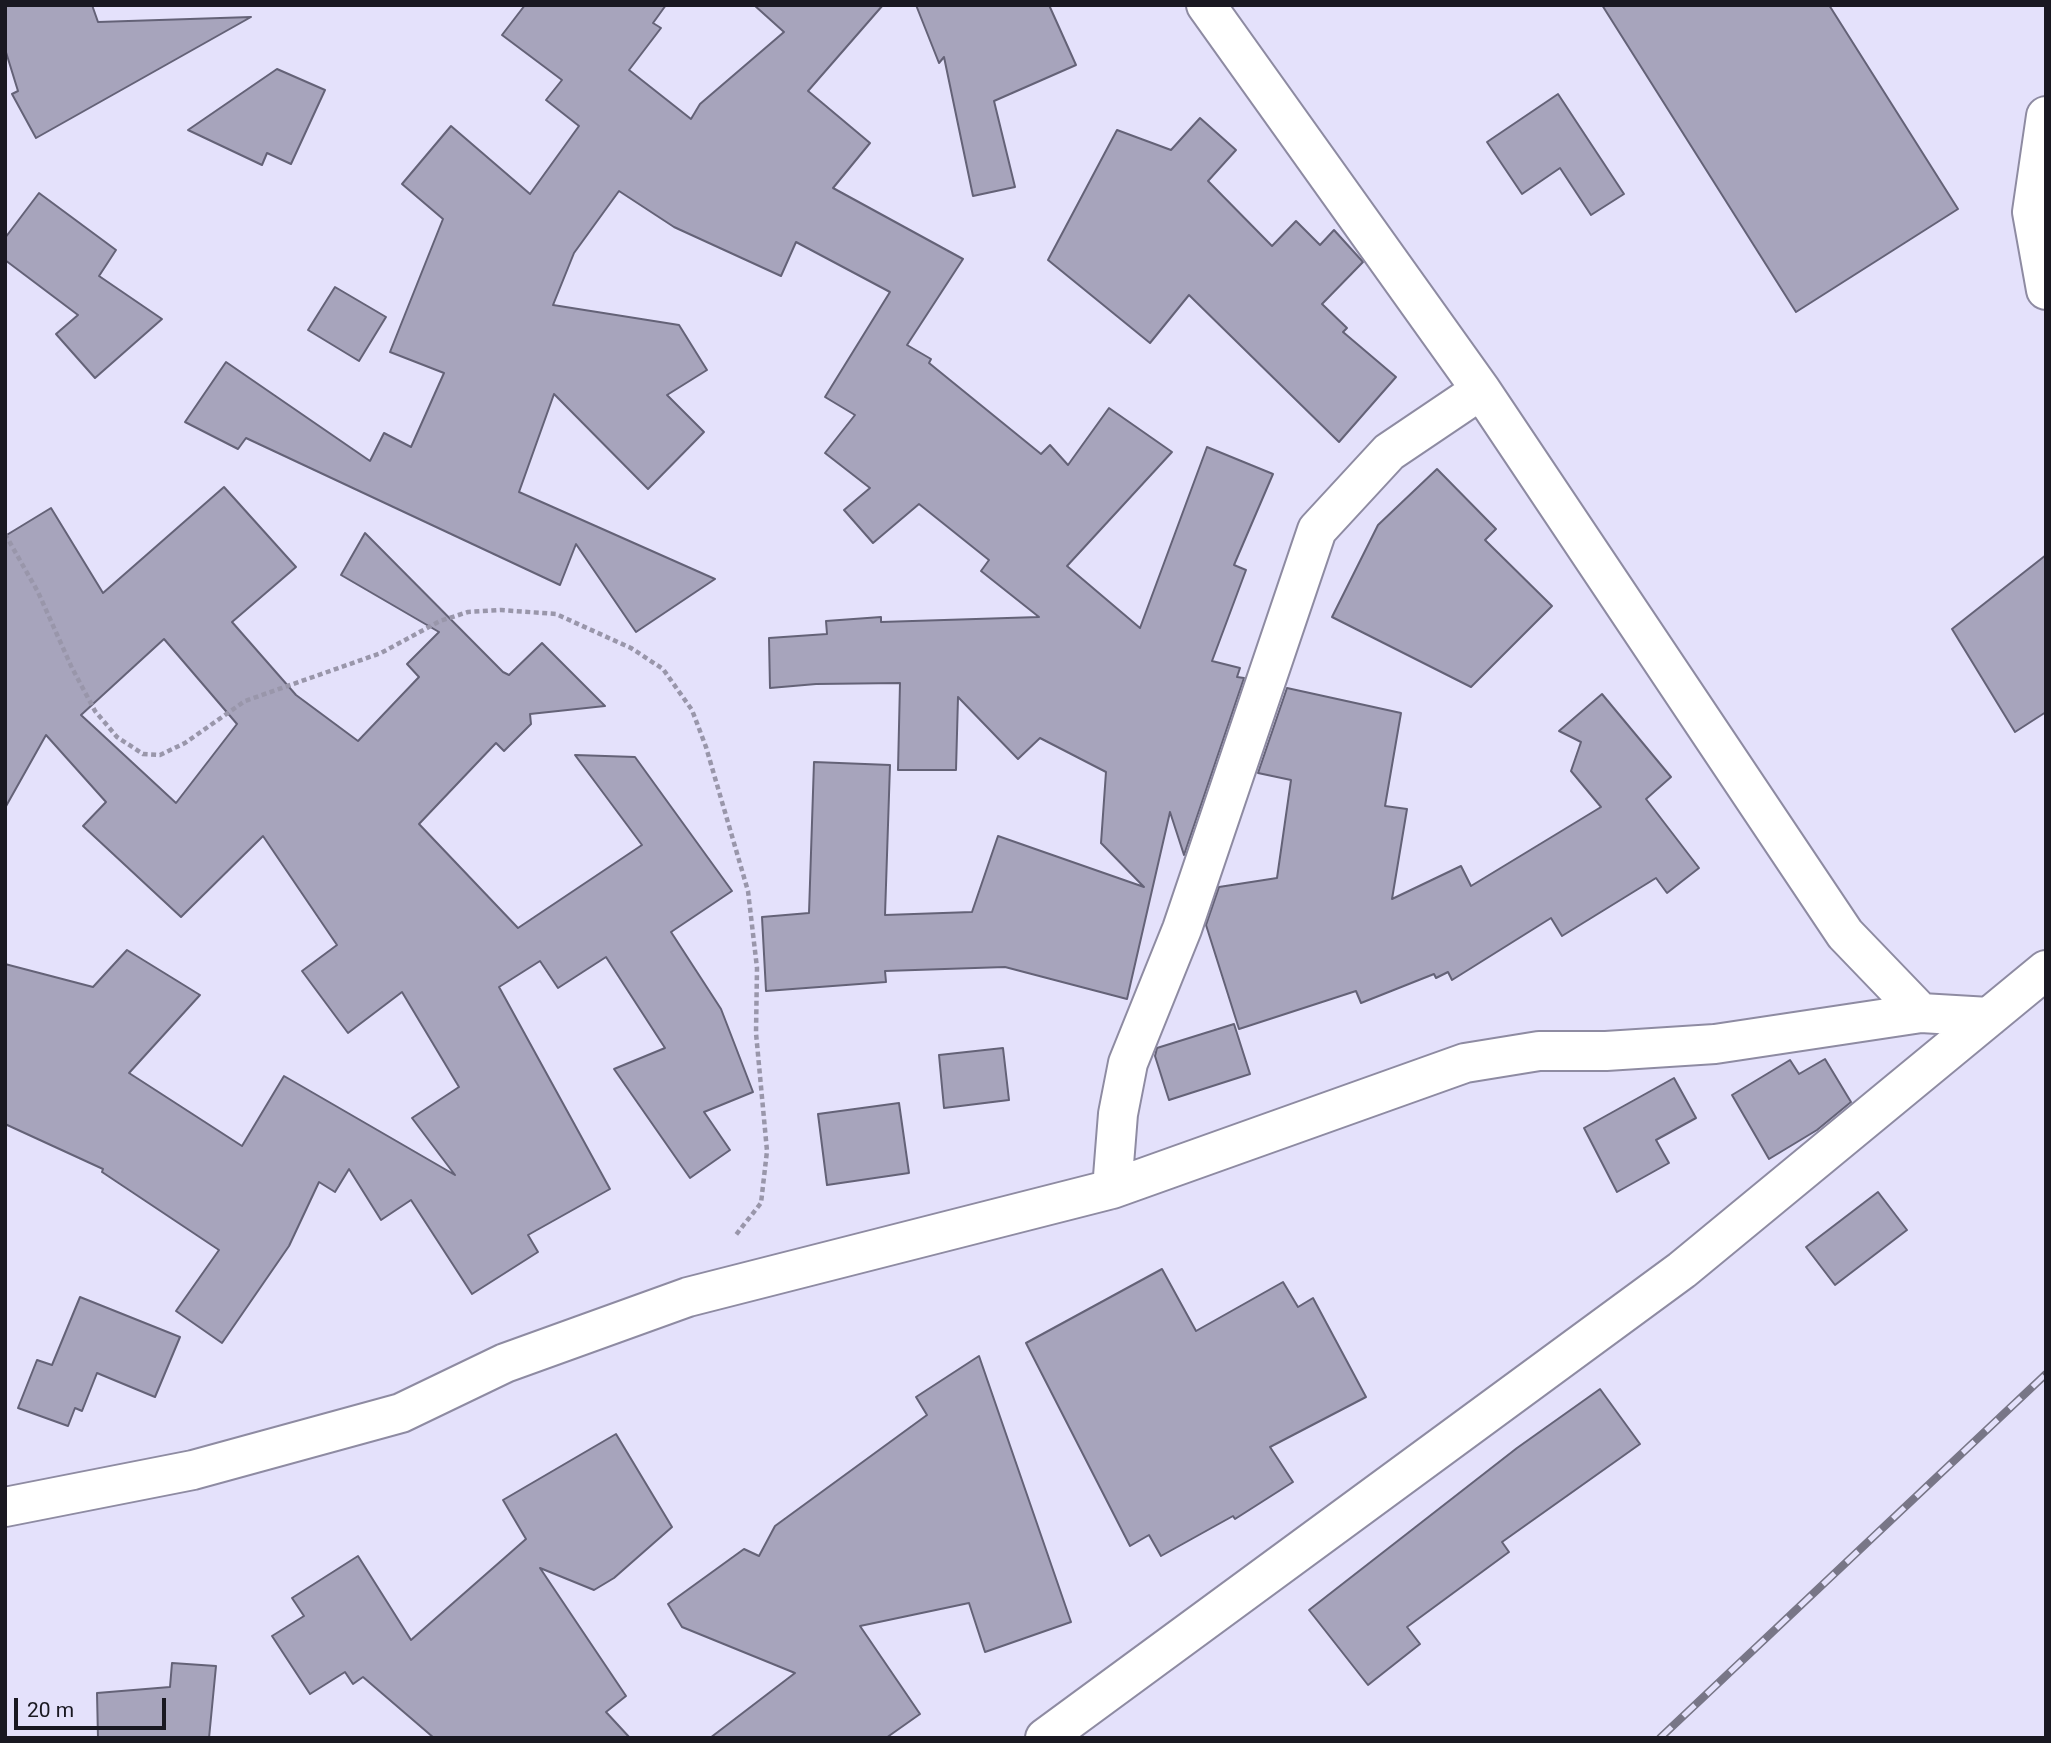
<!DOCTYPE html>
<html>
<head>
<meta charset="utf-8">
<style>
	body { margin:0 }
	#map { position:relative; width:2051px; height:1743px; overflow:hidden; background:#e4e1fb; font-family:Roboto,sans-serif }
	canvas { display:block }
	.frame { position:absolute; inset:0; border:7px solid #191821; pointer-events:none }
	.scale { position:absolute; left:14px; top:1698px; width:152px; height:32px; box-sizing:border-box; border:4px solid #191821; border-top:0; padding-left:9px; font-size:21px; line-height:24px; white-space:nowrap; color:#191821; -webkit-text-stroke:5px #e4e1fb; paint-order:stroke }
</style>
</head>
<body>
<div id="map">
<canvas width="2051" height="1743"></canvas>
<div class="frame"></div>
<div class="scale">20 m</div>
</div>
<script>
const ctx = document.querySelector('canvas').getContext('2d');
ctx.lineJoin = 'round';
function fill(path, color) {
  ctx.fillStyle = color;
  ctx.fill(path, 'evenodd');
}
function strokePath(path, color, width, dash) {
  ctx.strokeStyle = color;
  ctx.lineWidth = width;
  ctx.lineCap = dash ? 'butt' : 'round';
  ctx.setLineDash(dash || []);
  ctx.stroke(path);
}
const building = new Path2D(`
	M5,5H92L98,22L251,17L36,138L12,94L18,91L5,49Z
	M525,5H666L653,23L661,28L629,70L691,119L700,104L784,32L754,5H883L808,91L870,143L833,188L963,259L907,345L931,359L929,363L1041,454L1050,445L1068,465L1109,408L1172,452L1067,566L1140,628L1207,447L1273,474L1234,565L1246,570L1212,661L1240,668L1237,677L1244,678L1184,855L1170,812L1127,999L1005,967L885,971L886,982L766,991L762,917L809,913L814,762L890,765L885,915L972,912L998,836L1144,887L1101,843L1106,772L1040,738L1018,759L958,697L956,770H898L900,683L816,684L770,688L769,638L827,634L826,621L881,617V622L1039,617L981,571L989,560L919,504L873,543L844,510L870,488L825,453L855,415L825,397L890,292L796,242L781,276L674,227L619,191L574,253L553,305L679,325L707,370L667,395L704,432L648,489L554,394L519,492L715,579L636,632L576,544L560,585L246,438L238,449L185,422L226,362L370,461L384,433L411,447L444,373L390,352L443,219L402,184L451,126L530,194L579,126L546,100L562,80L502,35Z
	M916,5H1049L1076,65L994,101L1015,187L973,196L944,57L939,63Z
	M1602,5H1829L1958,209L1796,312Z
	M277,69L325,90L291,164L267,153L262,165L188,130Z
	M1558,94L1624,194L1591,215L1560,168L1522,194L1487,142Z
	M1200,118L1236,150L1208,181L1272,246L1296,221L1320,245L1334,230L1363,262L1322,304L1347,328L1343,332L1396,377L1339,442L1189,295L1150,343L1048,260L1117,130L1171,150Z
	M39,193L116,250L99,276L162,319L95,378L56,334L78,315L5,260V238Z
	M335,287L386,317L359,361L308,330Z
	M1437,469L1496,529L1485,540L1552,606L1471,687L1332,617L1378,525Z
	M224,487L296,567L232,622L296,695L358,741L419,677L407,664L439,632L341,575L365,533L503,672L509,675L542,643L605,706L530,714L531,724L504,751L496,743L419,824L518,928L642,845L575,755L635,757L732,891L671,932L721,1009L753,1092L704,1112L730,1150L690,1178L614,1069L665,1048L606,957L558,988L540,961L499,987L610,1189L528,1235L538,1252L472,1294L411,1200L381,1220L349,1169L335,1192L319,1182L289,1246L222,1343L176,1311L219,1250L102,1172L103,1169L5,1124V964L93,987L127,950L200,995L129,1073L242,1146L284,1076L455,1175L412,1118L459,1087L402,992L348,1033L302,971L337,945L263,836L181,917L83,826L106,802L46,735L5,808V536L51,508L103,593ZM164,639L237,724L176,803L81,715Z
	M2046,555V712L2015,732L1952,629Z
	M1287,688L1401,713L1385,806L1407,809L1392,899L1461,866L1471,886L1601,807L1571,771L1581,742L1559,731L1602,694L1671,777L1646,799L1699,868L1667,893L1656,878L1562,936L1551,918L1452,980L1448,972L1436,978L1434,974L1361,1003L1356,991L1239,1029L1206,925L1219,887L1277,878L1291,780L1258,773Z
	M1234,1024L1250,1074L1169,1100L1155,1056L1157,1048Z
	M1003,1048L1009,1100L944,1108L939,1055Z
	M1825,1059L1851,1102L1817,1130L1769,1159L1732,1095L1790,1060L1799,1074Z
	M1674,1078L1696,1118L1656,1140L1669,1163L1617,1192L1584,1128Z
	M899,1103L909,1173L827,1185L818,1114Z
	M1878,1192L1907,1230L1835,1285L1806,1247Z
	M1162,1269L1196,1331L1283,1282L1298,1307L1313,1298L1366,1397L1270,1447L1293,1482L1235,1519L1233,1516L1161,1556L1149,1535L1130,1546L1026,1343Z
	M80,1297L180,1337L155,1397L97,1373L82,1411L75,1408L68,1426L18,1408L37,1360L52,1365Z
	M979,1356L1071,1622L985,1652L969,1603L860,1626L920,1714L886,1738H710L795,1673L682,1627L668,1604L744,1549L759,1556L775,1526L927,1415L916,1397Z
	M1600,1389L1640,1444L1502,1542L1509,1552L1407,1627L1420,1644L1368,1685L1309,1610L1517,1448Z
	M616,1434L672,1527L614,1578L594,1590L540,1568L626,1696L606,1712L630,1738H434L363,1677L353,1684L345,1672L310,1694L272,1636L304,1616L292,1598L358,1556L411,1640L526,1539L503,1500Z
	M172,1663L216,1666L209,1738H98L97,1693L170,1687Z`);
const path = new Path2D(`
	M5,534L38,592L72,668L95,711L117,737L143,754L160,755L185,743L245,701L381,653L440,621L468,612L501,610L556,614L631,648L663,669L692,710L706,747L748,891L757,968L756,1033L767,1151L761,1203L735,1236`);
const minor = new Path2D(`
	M1206,5L1481,390L1845,934L1921,1013L1989,1017
	M2046,116L2032,212L2046,290
	M1112,1189L1118,1114L1128,1063L1182,929L1317,530L1389,452L1481,390
	M5,1507L193,1470L401,1413L505,1363L688,1297L1112,1189L1465,1063L1539,1051H1606L1715,1044L1921,1013
	M1045,1738L1682,1270L2046,970`);
const rail = new Path2D(`
	M1660,1738L2046,1374`);
fill(building, '#a7a4bc');
strokePath(building, '#646277', 2);
strokePath(minor, '#8e8ba2', 42);
strokePath(path, '#9996aa', 4.5, [5, 3.5]);
strokePath(minor, '#fff', 38);
strokePath(rail, '#787687', 8);
strokePath(rail, '#e4e1fb', 5, [16]);
</script>
</body>
</html>
